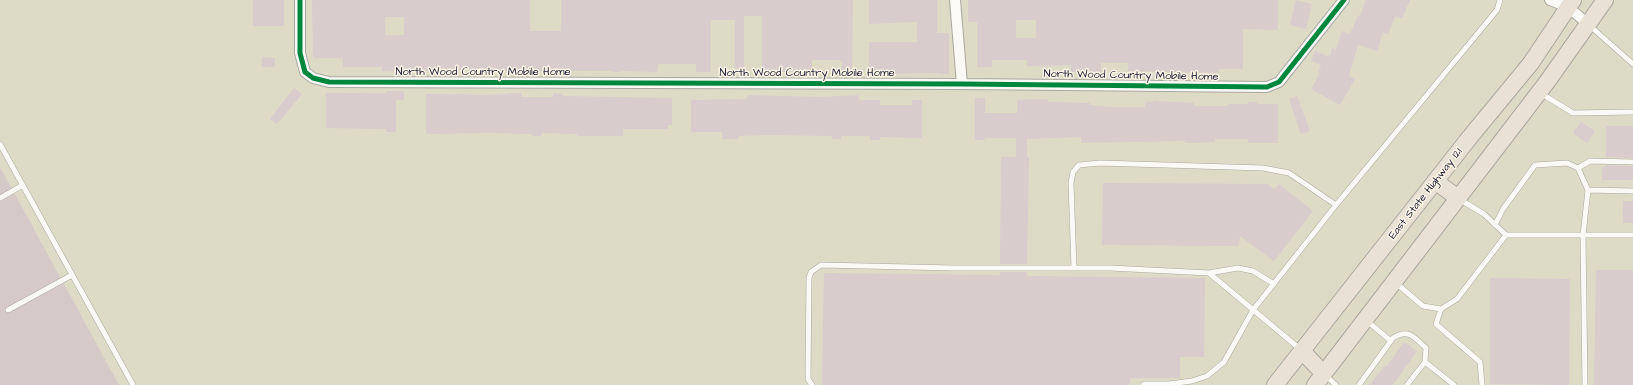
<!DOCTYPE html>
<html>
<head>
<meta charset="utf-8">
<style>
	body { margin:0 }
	canvas { display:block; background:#dddac6 }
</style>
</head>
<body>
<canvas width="1633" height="385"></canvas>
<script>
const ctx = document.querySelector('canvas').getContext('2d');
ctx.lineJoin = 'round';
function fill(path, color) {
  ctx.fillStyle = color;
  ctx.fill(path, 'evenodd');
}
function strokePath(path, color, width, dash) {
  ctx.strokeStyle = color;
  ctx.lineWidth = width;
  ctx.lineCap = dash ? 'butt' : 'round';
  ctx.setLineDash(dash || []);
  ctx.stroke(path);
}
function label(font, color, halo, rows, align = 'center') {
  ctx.font = font + ' "Architects Daughter",sans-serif';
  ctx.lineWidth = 3;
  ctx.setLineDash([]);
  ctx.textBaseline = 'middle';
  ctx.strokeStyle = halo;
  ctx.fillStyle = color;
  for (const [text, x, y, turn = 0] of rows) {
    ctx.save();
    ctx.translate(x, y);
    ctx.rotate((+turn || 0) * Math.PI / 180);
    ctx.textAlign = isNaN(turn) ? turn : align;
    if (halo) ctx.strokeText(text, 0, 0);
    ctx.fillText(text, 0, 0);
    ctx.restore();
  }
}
const industrial = new Path2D(`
	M0,167L119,385H0Z`);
const building = new Path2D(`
	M253,0H284V26H253Z
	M312,0H530V31H561V0H853L852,73H841L842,62L838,60H812V72H762V16H744V69H735V20H711V72H696V64H658L657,72L621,71V72H612V71H485V69L404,72L382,71V67H343V58H313ZM385,17H404V35H385Z
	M869,0H937V33H949V74H939V73L869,74V42H917V22L869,24Z
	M968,0H1278V30L1243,29V69H1219V73L1128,71V63H1101V74H1091V72H1071V65L1027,66V60H992V67H977V22H968ZM1016,20H1036V38H1016Z
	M1296,0L1312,4L1306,29L1290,25Z
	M1366,0H1410L1402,18L1395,16L1388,34L1383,32L1377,51L1358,45L1349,76L1355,79L1340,105L1311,89L1320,73H1318L1321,65L1311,61L1315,51L1330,57L1332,48L1336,49L1342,31L1350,34L1358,15L1360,16Z
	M262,57L275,58V67H262Z
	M294,88L302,94L277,124L270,119Z
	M386,91H404V100H396V132H386V129L326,128V93H386Z
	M510,93H521L522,97H553V93L563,94V96L672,98V125H668V129H623V136H577V134L542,133V136H532V134L490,133L426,134V94L490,95L510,94Z
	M747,95L821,97L859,95V100H880V105H912V100H922V138L880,137V140H870V136H841V139H832V136L767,135L738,136V139H722V132H691V100L747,99Z
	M1297,96L1310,131L1301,134L1289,99Z
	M975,98H985V113H1017V100L1039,99H1048V102L1090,103V105L1112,107H1145V102H1154V101L1194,103V106H1228V104H1248V102H1257V104H1278V143H1248V139H1215V142L1194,143H1185V141L1081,143V137L1027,139V157H1029L1027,264H1000L1001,157H1016V138H985V140H975Z
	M1581,122L1595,131L1587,143L1573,133Z
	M1606,126H1633V158L1606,157Z
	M1606,165L1633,166V180H1602V167H1606Z
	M1103,183L1268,184L1274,189L1279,184L1313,211L1274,261L1240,236L1239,246L1102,245Z
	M1623,201H1633V223H1623Z
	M1596,270H1633V385H1594Z
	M1000,272H1027V276L1205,278L1204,357H1180V378H1130L1129,385H822L824,273L1000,275Z
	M1490,278L1570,279L1569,385L1490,384Z
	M1404,342L1417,351L1393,385H1370L1384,366L1386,367Z`);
const lane = new Path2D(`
	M1589,25L1633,64
	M1542,94L1573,113L1633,112
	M0,144L133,385
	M1578,168L1590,161L1633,162
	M0,198L23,185
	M1459,199L1484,214L1506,235H1633
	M1495,225L1503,209L1535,165L1567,163L1578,168L1588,190L1633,191
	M1074,268L1071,183L1073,172L1079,165L1100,163L1263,168L1289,173L1336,205
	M1209,273L1238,268L1253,271L1274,284
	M1396,283L1423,306L1441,309L1457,299L1506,235
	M1441,309L1436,324L1480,362L1482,385
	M8,310L72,275
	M1367,321L1391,341
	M1425,362L1454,385
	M1325,375L1336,385
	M812,385L808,379L809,278L811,272L821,265L954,268H1110L1209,273L1300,349
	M1143,385L1145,384H1169L1192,381L1207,376L1224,362L1253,310L1336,205L1497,10L1500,0
	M1359,385L1393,338C1408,328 1414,337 1426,348L1425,362L1407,385
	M1585,385L1583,235L1588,190`);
const street = new Path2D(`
	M300,0V53L305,72L313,78L329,82L962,84L1267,87L1279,82L1344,0
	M955,0L962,84
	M1550,0L1568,7L1588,24`);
const primary = new Path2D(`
	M1435,181L1458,198
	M1302,351L1324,374
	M1275,385L1470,137L1531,63L1573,0
	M1315,385L1547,82L1605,0`);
const cycleway = new Path2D(`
	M300,0V53L305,72L313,78L329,82L962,84L1267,87L1279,82L1344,0`);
const streetNames = [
	["North Wood Country Mobile Home",483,73],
	["North Wood Country Mobile Home",807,74],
	["North Wood Country Mobile Home",1131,76,1],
	["East State Highway 121",1426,194,-52]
];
fill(industrial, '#d6cac8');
fill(building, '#d9cccd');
strokePath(lane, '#aaa89f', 6);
strokePath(street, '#aaa89f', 12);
strokePath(primary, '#aaa89f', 18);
strokePath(lane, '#faf9f6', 5);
strokePath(street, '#faf9f6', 10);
strokePath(primary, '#e8e1d4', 16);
strokePath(cycleway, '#00873e', 5);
label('11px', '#22223b', '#fcf5e5', streetNames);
</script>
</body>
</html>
